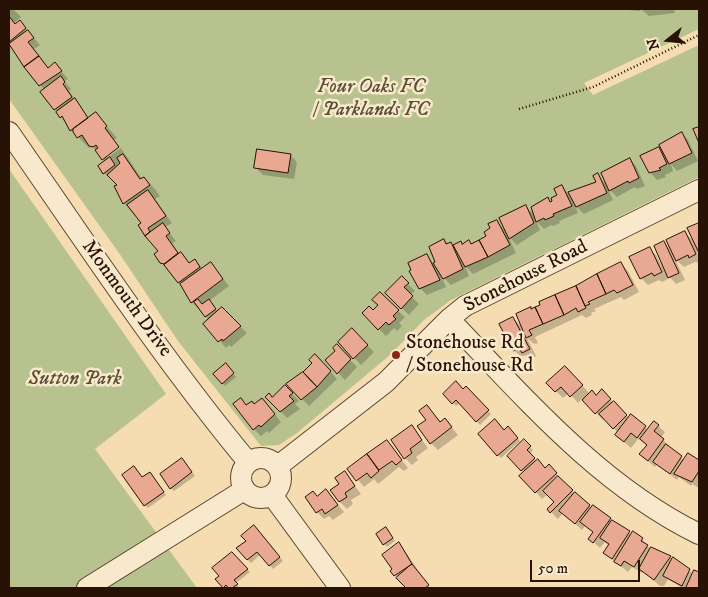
<!DOCTYPE html>
<html>
<head>
<meta charset="utf-8">
<style>
	body { margin:0 }
	#map { position:relative; width:708px; height:597px; overflow:hidden; background:#f6ddb1; font-family:"IM FELL DW Pica",serif }
	canvas { display:block }
	.frame { position:absolute; inset:0; border:10px solid #271205; pointer-events:none }
	.north { position:absolute; left:643px; top:15px; width:50px; height:50px; -webkit-text-stroke:4px #f9e9cc; paint-order:stroke; rotate:254deg; font-size:14px; font-weight:700; line-height:20px; text-align:center; color:#271205 }
	.north::after { content:''; display:block; margin:auto; width:18px; height:22px; background:#271205; clip-path:polygon(50% 0,100% 100%,50% 72%,0 100%) }
	.scale { position:absolute; left:530px; top:560px; width:110px; height:22px; box-sizing:border-box; border:2px solid #271205; border-top:0; padding-left:6px; font-size:15px; line-height:18px; white-space:nowrap; color:#271205; -webkit-text-stroke:4px #f9e9cc; paint-order:stroke }
</style>
</head>
<body>
<div id="map">
<canvas width="708" height="597"></canvas>
<div class="frame"></div>
<div class="north">N</div>
<div class="scale">50 m</div>
</div>
<script>
const ctx = document.querySelector('canvas').getContext('2d');
ctx.lineJoin = 'round';
function fill(path, color) {
  ctx.fillStyle = color;
  ctx.fill(path, 'evenodd');
}
function strokePath(path, color, width, dash) {
  ctx.strokeStyle = color;
  ctx.lineWidth = width;
  ctx.lineCap = dash ? 'butt' : 'round';
  ctx.setLineDash(dash || []);
  ctx.stroke(path);
}
function label(font, color, halo, rows, align = 'center') {
  ctx.font = font + ' "IM FELL DW Pica",serif';
  ctx.lineWidth = 5;
  ctx.setLineDash([]);
  ctx.textBaseline = 'middle';
  ctx.strokeStyle = halo;
  ctx.fillStyle = color;
  for (const [text, x, y, turn = 0] of rows) {
    ctx.save();
    ctx.translate(x, y);
    ctx.rotate((+turn || 0) * Math.PI / 180);
    ctx.textAlign = isNaN(turn) ? turn : align;
    if (halo) ctx.strokeText(text, 0, 0);
    ctx.fillText(text, 0, 0);
    ctx.restore();
  }
}
const green = new Path2D(`
	M9,9H699V29L584,83L593,95L699,45V177L451,300L424,320L390,355L297,433L279,445L261,446L178,341L119,253L9,99Z
	M9,169L166,394L95,449L197,588H9Z`);
const shadow = new Path2D(`
	M9,9H13L21,17L14,23L16,25L20,22L40,45L34,49L49,69L55,64L68,79L64,81L71,89L69,91L89,119L96,114L117,138L114,140L119,146L105,156L107,158L121,148L142,179L144,178L155,189L160,196L155,199L172,223L165,227L176,241L172,243L180,255L190,264L195,260L203,269L211,264L229,286L209,301L218,312L222,309L247,333L231,347L229,345L226,348L205,324L209,320L192,302L182,285L161,262L159,252L139,226L142,224L124,203L118,185L104,173L106,162L92,146L89,148L71,130L42,92L44,90L9,44Z
	M613,9H640V11Z
	M641,9H674L675,13L649,16Z
	M681,133L688,140L698,161L677,171L671,164L673,171L665,175L666,177L657,180L650,172L659,148L665,155Z
	M290,155L297,162L294,179L263,175L256,168Z
	M629,159L636,166L645,186L637,189L635,187L617,197L607,187L613,200L584,214L575,205L578,213L559,221L560,223L553,226L551,225L544,229L536,221L540,230L517,245L508,236L516,253L473,274L465,266L469,276L451,285L440,274L446,287L427,295L420,288L426,255L434,264L444,241L453,246L461,242L463,245L469,242L472,245L488,237L496,221L507,232L526,207L531,212L534,211L537,203L547,198L551,202L559,195L561,186L569,194L597,183V175L608,186Z
	M699,224V252L697,250L699,263L695,262L684,267L675,259L685,280L676,284L666,273L668,279L662,282L659,280L648,285L641,278L650,249L656,255L662,266L664,265V242L672,251L685,233L695,242L689,229Z
	M621,264L628,271L639,292L624,300L621,297L594,309L596,311L591,313L592,315L586,318L582,315L535,337L538,343L534,344L527,338L536,356L530,360L525,355L521,357L514,350L513,318L523,328L542,306L540,303Z
	M402,278L415,291L410,295L419,304L409,315L386,293Z
	M398,311L405,317L399,323L402,326L397,331L394,328L386,336L363,313Z
	M352,330L374,352L361,365L339,342Z
	M337,346L357,367L345,380L327,361L337,351Z
	M322,362L337,379L309,406L288,384Z
	M226,365L236,377L225,386L215,375Z
	M565,367L590,394L597,396L602,391L630,419L632,416L648,430L658,426L665,432L661,438L670,447L669,448L685,461L689,455L699,462V488L692,484L691,486L679,477L677,480L657,464L655,467L648,461L641,454L648,446L638,439L631,448L616,435L618,433L605,418L603,420L582,399L578,403L569,393L563,398L548,383Z
	M285,386L299,401L295,404L300,409L287,418L267,397L272,398Z
	M466,387L491,414L480,425L460,403L456,406L444,394L463,390Z
	M427,406L441,422L445,419L458,435L438,450L431,443Z
	M247,407H269L281,422L269,433L267,431L261,436L254,429Z
	M412,427L428,448L416,457L418,460L412,465L405,458Z
	M511,431L520,441L501,458L479,434Z
	M387,441L408,468L404,471L399,467L378,484L374,479L364,487L349,469Z
	M524,441L533,450L530,454L537,462L545,469L556,473L575,494L592,508L632,535L642,539L651,550L670,557L693,574L694,571L699,573V588H682L668,579L664,586H660L643,571L642,573L632,567L628,572L604,553L609,546L605,542L600,548L590,539L594,533L585,526L582,530L563,513L558,519L548,509L556,502L548,494L542,499L536,492L525,473L508,456Z
	M185,462L195,476L174,491L171,488Z
	M345,473L361,494L351,500L353,504L347,509L340,502L341,484Z
	M153,476L166,495L148,508L145,505L142,478Z
	M326,491L344,512L333,520L329,516L324,519L317,512L318,497Z
	M386,528L395,541L387,547L384,544Z
	M257,530L283,561L273,569L261,554L251,563L247,559V541Z
	M399,544L405,551L430,588H407L392,571Z
	M232,554L250,572L236,583L239,588H225L217,579Z`);
const building = new Path2D(`
	M9,16L15,24L20,20L26,28L9,42Z
	M28,30L34,38L28,42L39,56L24,67L9,44Z
	M39,56L48,68L55,62L62,71L39,86L24,67Z
	M61,76L65,82L63,84L72,97L54,110L40,92Z
	M75,98L88,118L70,131L62,116L60,118L56,112Z
	M96,112L107,126L105,128L119,147L102,160L95,150L98,148L96,145L93,147L89,146L82,135L77,138L73,132V129Z
	M699,127V143L693,129Z
	M682,132L692,153L669,164L659,145Z
	M659,147L667,164L659,168L661,170L649,173L640,156Z
	M257,149L291,154L288,173L254,168Z
	M123,154L140,179L144,177L150,185L123,204L114,186L117,185L107,175L120,163L117,158Z
	M110,157L115,165L103,174L98,166Z
	M630,158L639,178L629,183L628,181L609,191L601,173Z
	M598,173L607,193L576,207L568,192L596,182L593,176Z
	M562,185L572,206L553,214L554,216L545,220L544,218L536,222L531,207L548,197L550,202L552,201L551,198L557,195L554,189Z
	M148,190L166,216L148,228L150,232L145,236L138,225L141,223L127,205Z
	M526,205L534,223L509,239L499,218Z
	M497,220L510,245L488,257L479,240L486,236L484,232L490,228L488,224Z
	M163,223L170,233L166,236L178,253L164,264L160,263L154,254L158,251L145,236Z
	M699,223V253L687,228Z
	M685,231L696,254L689,258L688,255L676,261L666,240Z
	M444,239L446,244L451,242L463,269L443,279L433,263L435,262L429,247Z
	M469,240L471,244L479,240L488,257L465,267L453,245L461,241L462,244Z
	M664,241L679,273L668,278L654,246Z
	M650,247L662,272L654,276L652,273L640,279L629,257Z
	M181,252L189,263L195,259L200,267L178,283L164,265Z
	M427,254L440,280L419,289L409,271L411,270L408,263Z
	M211,262L223,279L191,303L180,284Z
	M621,262L633,285L617,293L614,290L606,294L597,274Z
	M597,274L606,294L588,302L590,304L585,306L576,286Z
	M402,276L409,283L404,287L413,296L401,309L385,293Z
	M576,286L586,308L578,312L576,308L564,315L555,295Z
	M380,292L399,310L393,316L396,319L389,325L386,322L378,330L362,313L369,306L373,310L378,305L372,300Z
	M555,295L564,315L543,324L535,307L540,305L539,302Z
	M198,299L202,304L209,299L216,309L205,317L194,302Z
	M222,307L241,326L223,341L222,339L218,342L203,324Z
	M531,307V309L535,307L543,324L529,330L532,335L526,338L516,314Z
	M513,317L530,349L522,353L519,348L513,351L499,324Z
	M352,328L368,345L353,359L338,342Z
	M337,344L351,359L337,374L325,360L335,351L333,348Z
	M315,354L331,371L317,387L303,372L312,363L309,360Z
	M226,363L234,373L222,384L213,374Z
	M565,366L583,385L570,397L561,387L555,392L546,383Z
	M303,372L317,387L301,400L286,384Z
	M456,381L463,389L466,386L489,410L476,422L456,400L452,404L443,394Z
	M285,385L293,393L289,396L294,401L280,412L265,397L269,393L272,397Z
	M602,389L611,399L595,414L582,400L592,390L596,395Z
	M241,398L246,405L252,401L254,404L262,398L275,414L261,427L259,425L253,430L233,404Z
	M614,401L627,415L613,429L599,414Z
	M427,405L440,422L445,418L452,427L430,444L417,426L426,420L419,411Z
	M631,414L646,426L637,438L631,433L624,442L615,435Z
	M495,419L504,430L508,426L518,438L497,456L478,434Z
	M654,421L659,425L654,431L664,439L648,461L639,454L647,445L640,439Z
	M412,425L422,440L410,449L412,453L404,459L391,440Z
	M524,439L531,446L527,450L535,458L521,471L507,456Z
	M387,440L402,460L396,465L392,461L379,470L367,454Z
	M666,444L682,456L670,474L653,462Z
	M688,453L699,460V471L692,482L674,474Z
	M367,454L379,471L371,478L367,473L356,481L347,469Z
	M182,458L192,472L170,489L160,474Z
	M538,459L545,468L549,464L557,473L535,493L519,476Z
	M134,466L142,477L150,472L164,492L144,506L122,475Z
	M345,471L355,486L345,493L347,497L339,502L330,490L339,484L335,478Z
	M558,476L573,490L550,513L547,509L554,502L543,491Z
	M326,489L338,505L325,514L322,509L316,513L305,497L313,491L317,496Z
	M575,492L590,505L575,524L559,511Z
	M593,505L611,518L593,543L588,539L593,532L580,522Z
	M612,520L630,531L612,559L603,553L609,544L600,538Z
	M254,525L280,557L269,566L257,552L247,560L236,548L246,541L241,536Z
	M386,527L393,538L383,545L376,534Z
	M633,531L643,538L641,541L648,545L634,567L624,561L621,566L614,562Z
	M399,542L412,564L394,576L390,571L392,569L382,555Z
	M651,547L671,556L654,580L639,569Z
	M232,552L248,569L234,580L238,584L232,588H228L226,585L223,588L215,579L219,576L212,568Z
	M673,557L690,569L682,586L663,576Z
	M412,564L429,585L425,588H406L396,578Z
	M694,570L699,572V588H686Z`);
const path = new Path2D(`
	M519,109L593,87L699,35`);
const minor = new Path2D(`
	M9,132C86,243 161,357 248,462
	M449,319C525,398 599,485 699,534
	M241 478a20 20 0 1 1 40 0a20 20 0 1 1-40 0Z
	M278,466L386,382L449,319L465,306L699,190
	M272,495L340,588
	M87,588L244,490`);
const markers = [
	[396,355,5,"#8f2418"]
];
const parkNames = [
	["Four Oaks FC",371,88],
	["/ Parklands FC",371,111],
	["Sutton Park",75,380]
];
const streetNames = [
	["Stonehouse Road",526,277,-27],
	["Monmouth Drive",126,299,54]
];
const poiNames = [
	["Stonehouse Rd",406,344],
	["/ Stonehouse Rd",406,367]
];
fill(green, '#b8c28f');
fill(shadow, '#0003');
fill(building, '#e8a892');
strokePath(building, '#271205', 1);
strokePath(minor, '#5b4530', 22);
strokePath(path, '#271205', 2.5, [1, 2.5]);
strokePath(minor, '#f9e9cc', 20);
for (const [x, y, r, color] of markers) {
  const dot = new Path2D();
  dot.arc(x, y, r, 0, 2 * Math.PI);
  ctx.fillStyle = color;
  ctx.fill(dot);
  strokePath(dot, '#f9e9cc', 2);
}
label('italic 20px', '#5a5035', '#f9e9cc', parkNames);
label('20px', '#271205', '#f9e9cc', streetNames);
label('20px', '#271205', '#f9e9cc', poiNames, 'left');
</script>
</body>
</html>
